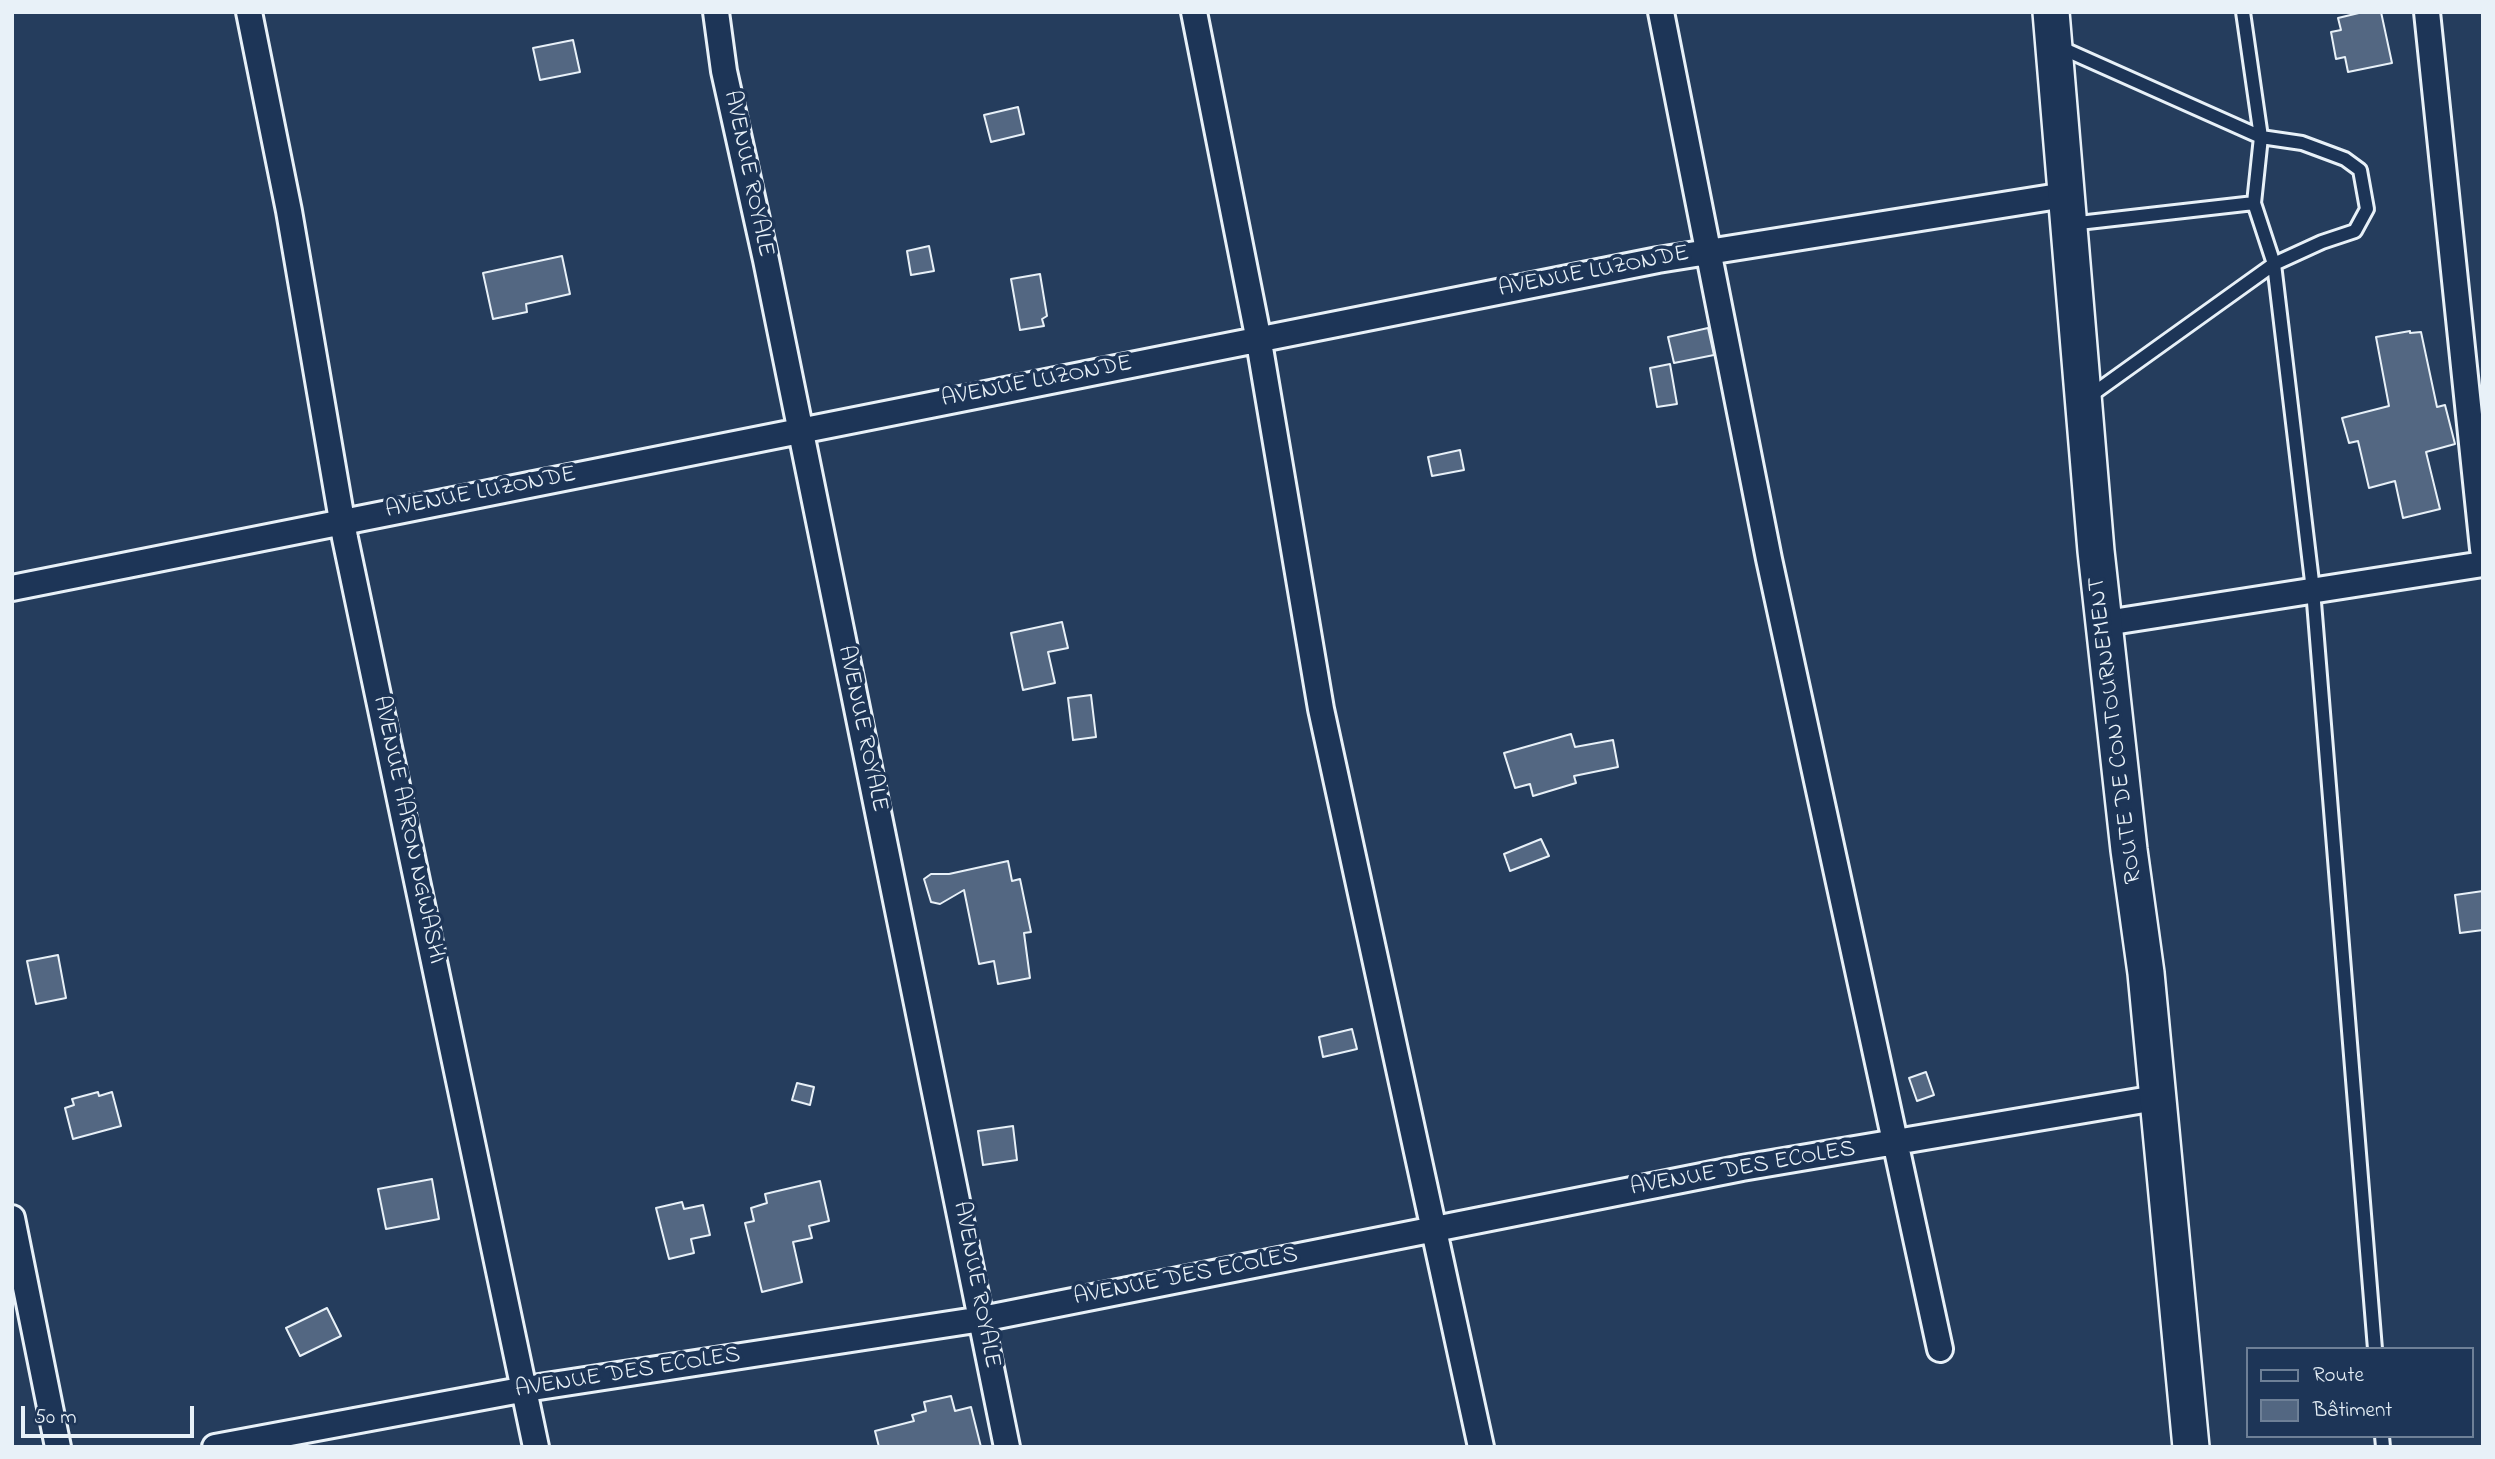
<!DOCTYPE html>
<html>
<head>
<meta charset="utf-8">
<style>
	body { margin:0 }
	#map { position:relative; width:2495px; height:1459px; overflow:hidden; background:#253d5d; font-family:"Indie Flower",sans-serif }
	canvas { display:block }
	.frame { position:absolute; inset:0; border:14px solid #e8f1f8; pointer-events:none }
	.legend { position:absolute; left:2246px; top:1347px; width:228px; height:91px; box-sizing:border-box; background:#1d3557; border:2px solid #6e8097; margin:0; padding:9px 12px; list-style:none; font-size:21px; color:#e8f1f8 }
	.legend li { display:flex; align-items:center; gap:14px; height:35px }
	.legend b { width:35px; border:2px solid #6e8097 }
	.scale { position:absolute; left:21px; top:1406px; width:173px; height:32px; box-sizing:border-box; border:4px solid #e8f1f8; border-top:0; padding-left:9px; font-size:21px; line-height:24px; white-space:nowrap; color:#e8f1f8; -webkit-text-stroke:5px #1d3557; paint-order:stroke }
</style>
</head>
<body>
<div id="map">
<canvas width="2495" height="1459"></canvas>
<div class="frame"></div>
<ul class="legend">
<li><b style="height:9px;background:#1d3557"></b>Route</li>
<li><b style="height:19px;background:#536782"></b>Bâtiment</li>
</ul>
<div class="scale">50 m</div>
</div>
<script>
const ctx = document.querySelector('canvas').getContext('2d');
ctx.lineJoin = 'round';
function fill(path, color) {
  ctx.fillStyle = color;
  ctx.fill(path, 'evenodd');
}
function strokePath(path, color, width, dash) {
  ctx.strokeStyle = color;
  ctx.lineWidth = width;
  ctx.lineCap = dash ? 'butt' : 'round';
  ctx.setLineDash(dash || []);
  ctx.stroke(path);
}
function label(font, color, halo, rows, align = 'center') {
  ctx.font = font + ' "Indie Flower",sans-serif';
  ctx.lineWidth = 7;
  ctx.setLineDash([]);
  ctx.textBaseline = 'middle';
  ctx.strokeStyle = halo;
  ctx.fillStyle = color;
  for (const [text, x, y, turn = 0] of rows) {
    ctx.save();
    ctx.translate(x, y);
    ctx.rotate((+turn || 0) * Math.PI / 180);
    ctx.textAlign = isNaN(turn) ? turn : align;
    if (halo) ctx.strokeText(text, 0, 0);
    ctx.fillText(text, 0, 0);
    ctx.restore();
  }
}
const building = new Path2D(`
	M2363,12H2381L2392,63L2348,72L2345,57L2336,59L2331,32L2341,30L2338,18Z
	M573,40L580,72L540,80L533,48Z
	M1018,107L1024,134L991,142L984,115Z
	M929,246L934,271L911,275L907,251Z
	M562,256L570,294L526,304L527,312L493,319L483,273Z
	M1040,274L1047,316L1042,319L1044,326L1020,330L1011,279Z
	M1708,328L1714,355L1674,363L1668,337Z
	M2410,331V333L2421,332L2437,407L2445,405L2455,444L2426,452L2440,509L2403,518L2395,481L2369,488L2358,441L2349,443L2342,418L2389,406L2376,337Z
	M1670,364L1677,404L1657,407L1650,368Z
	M1460,450L1464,470L1432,476L1428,457Z
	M1062,622L1068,648L1048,652L1055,683L1023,690L1011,633Z
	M1091,695L1096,737L1073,740L1068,698Z
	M1571,734L1575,747L1613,740L1618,767L1574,776L1576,783L1533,796L1530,784L1515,788L1504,753Z
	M1541,839L1549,856L1510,871L1504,854Z
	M1008,861L1012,881L1020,879L1031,932L1024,933L1030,978L998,984L994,961L979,964L964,890L940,904L931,902L924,879L931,874H949Z
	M2483,891V930L2460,933L2455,895Z
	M58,955L66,998L36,1004L27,961Z
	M1352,1029L1357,1049L1323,1057L1319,1037Z
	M1926,1072L1934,1095L1917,1101L1909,1078Z
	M797,1083L814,1087L810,1105L792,1100Z
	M98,1092L99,1096L112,1092L121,1126L73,1139L65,1108L74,1105L72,1099Z
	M1013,1126L1017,1160L983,1165L978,1131Z
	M432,1179L439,1219L386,1229L378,1189Z
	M820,1181L829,1221L809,1226L812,1238L793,1242L802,1282L762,1292L745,1223L754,1221L751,1208L767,1203L765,1194Z
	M682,1202L684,1209L703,1205L710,1235L691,1239L694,1253L669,1259L656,1208Z
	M327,1308L341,1336L300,1356L286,1328Z
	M951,1396L955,1411L971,1407L981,1447H879L875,1431L914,1421L912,1415L926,1411L924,1402Z`);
const lane = new Path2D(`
	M2057,46L2261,137L2302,143L2345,159L2360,170L2367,209L2355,231L2322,242L2274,264L2313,590L2375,1349
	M2070,224L2254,203
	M2087,398L2274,264L2254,203L2261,137L2243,12
	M2382,1436L2383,1447`);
const street = new Path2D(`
	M249,12L289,211L345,538L536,1447
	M716,12L724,71L766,260L1007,1447
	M1194,12L1258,336L1321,709L1481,1447
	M1661,12L1769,559L1940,1349
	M2427,12L2483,549
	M12,588L1658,260L2065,195
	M2106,623L2483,564
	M12,1218L58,1447
	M215,1447L526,1389L982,1319L1742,1168L2156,1098`);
const secondary = new Path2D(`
	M2051,12L2096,551L2129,850L2146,973L2191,1447`);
const streetNames = [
	["AVENUE ROYALE",747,174,78],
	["AVENUE LUZONDE",1594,273,-11],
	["AVENUE LUZONDE",1037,383,-11],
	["AVENUE LUZONDE",481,494,-11],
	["AVENUE ROYALE",861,729,78],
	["ROUTE DE CONTOURNEMENT",2117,730,-97],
	["AVENUE AARON NGWASHI",407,830,78],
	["AVENUE DES ECOLES",1743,1170,-10],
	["AVENUE DES ECOLES",1186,1278,-11],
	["AVENUE ROYALE",975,1285,79],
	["AVENUE DES ECOLES",628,1374,-9]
];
fill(building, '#536782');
strokePath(building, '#e8f1f8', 2);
strokePath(lane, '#e8f1f8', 18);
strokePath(street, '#e8f1f8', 30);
strokePath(secondary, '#e8f1f8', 40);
strokePath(lane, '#1d3557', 12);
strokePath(street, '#1d3557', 24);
strokePath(secondary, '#1d3557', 35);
label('24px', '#e8f1f8', '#1d3557', streetNames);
</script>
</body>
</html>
